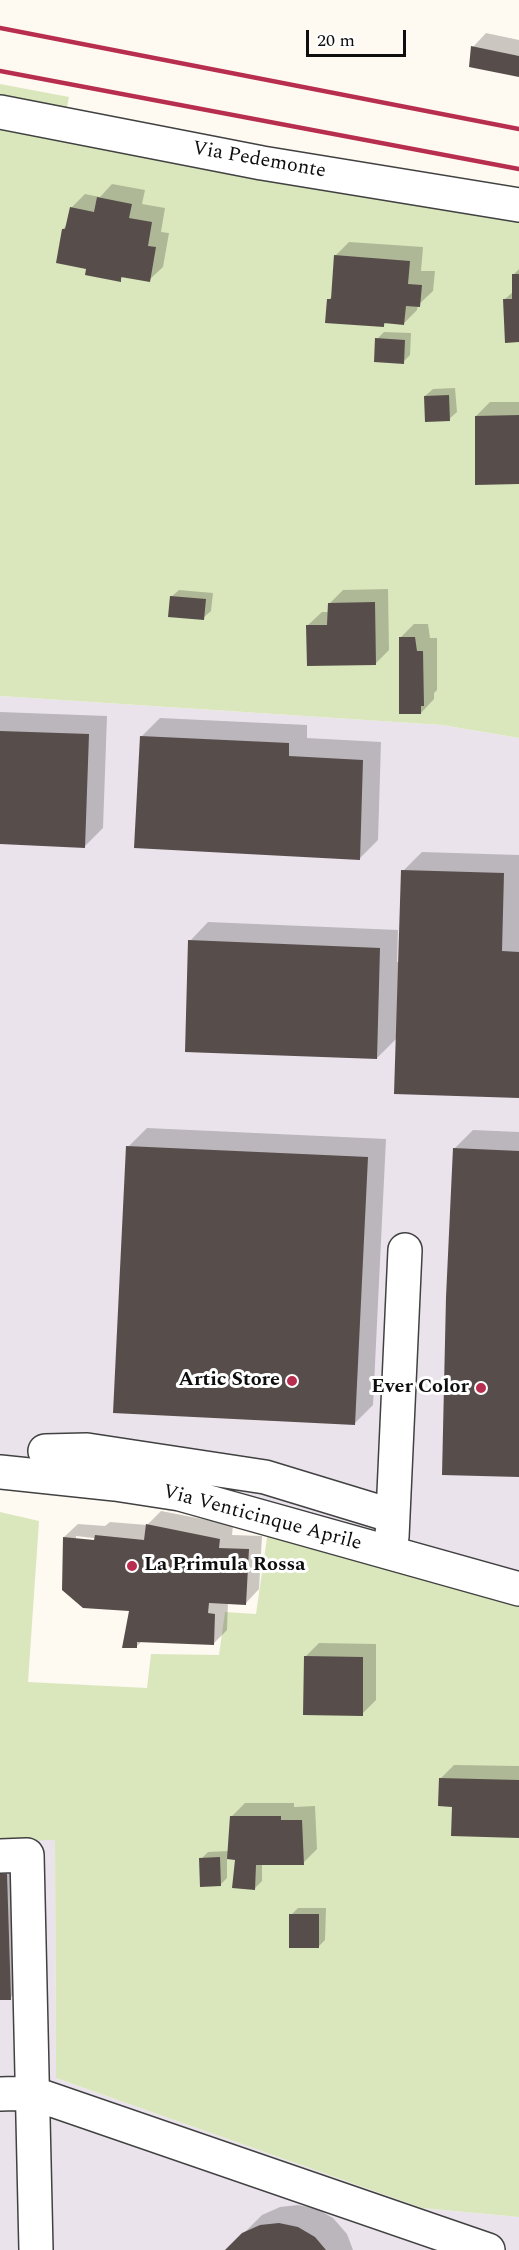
<!DOCTYPE html>
<html>
<head>
<meta charset="utf-8">
<style>
	body { margin:0 }
	#map { position:relative; width:519px; height:2250px; overflow:hidden; background:#fef9f1; font-family:Spectral,serif }
	canvas { display:block }
	.scale { position:absolute; left:306px; top:30px; width:100px; height:27px; box-sizing:border-box; border:3px solid #0e0e0e; border-top:0; padding-left:8px; font-size:18px; line-height:21px; white-space:nowrap; color:#0e0e0e; -webkit-text-stroke:4px #fff; paint-order:stroke }
</style>
</head>
<body>
<div id="map">
<canvas width="519" height="2250"></canvas>
<div class="scale">20 m</div>
</div>
<script>
const ctx = document.querySelector('canvas').getContext('2d');
ctx.lineJoin = 'round';
function fill(path, color) {
  ctx.fillStyle = color;
  ctx.fill(path, 'evenodd');
}
function strokePath(path, color, width, dash) {
  ctx.strokeStyle = color;
  ctx.lineWidth = width;
  ctx.lineCap = dash ? 'butt' : 'round';
  ctx.setLineDash(dash || []);
  ctx.stroke(path);
}
function label(font, color, halo, rows, align = 'center') {
  ctx.font = font + ' Spectral,serif';
  ctx.lineWidth = 6;
  ctx.setLineDash([]);
  ctx.textBaseline = 'middle';
  ctx.strokeStyle = halo;
  ctx.fillStyle = color;
  for (const [text, x, y, turn = 0] of rows) {
    ctx.save();
    ctx.translate(x, y);
    ctx.rotate((+turn || 0) * Math.PI / 180);
    ctx.textAlign = isNaN(turn) ? turn : align;
    if (halo) ctx.strokeText(text, 0, 0);
    ctx.fillText(text, 0, 0);
    ctx.restore();
  }
}
const industrial = new Path2D(`
	M0,696L442,725L519,738V1572L187,1482L0,1455Z
	M55,1839L56,2078L422,2208L519,2217V2250H0V1841Z`);
const green = new Path2D(`
	M0,84L69,97L65,117L0,104Z
	M0,124L519,216V738L442,725L0,696Z
	M0,1512L39,1521L28,1682L147,1688L151,1654L219,1655L225,1612L256,1614L268,1531L519,1604V2217L422,2208L56,2078L55,1840L0,1841Z`);
const shadow = new Path2D(`
	M486,33L519,40V76L473,47Z
	M112,184L145,190L142,204L165,208L161,232L169,233L163,267L149,280L124,276L120,280L88,267L63,229L67,225L71,208L85,194L100,197Z
	M349,242L423,247L421,271H435L433,291L418,305L417,310L403,324L387,322L383,326L329,300L332,296L335,256Z
	M519,269V341L505,299L514,291L513,275Z
	M384,332L411,333L410,355L403,362L377,339Z
	M455,388L457,412L449,419L425,396L433,389Z
	M490,402H519V483L476,416Z
	M388,589L389,650L375,664L308,625L322,612H329V604L343,590Z
	M179,590L213,593L211,611L203,618L171,597Z
	M414,624H428L430,638H437V690L434,693V699L421,713L400,638Z
	M0,712L107,716L103,828L84,847L0,842Z
	M160,718L307,725V738L381,742L378,840L359,859L141,737Z
	M422,852L519,855V1096L398,1037L377,1058L190,941L208,922L398,930L397,962H400L403,871Z
	M147,1128L386,1139L373,1405L354,1424L128,1147Z
	M473,1130L519,1132V1475L455,1148Z
	M161,1511L233,1525L232,1535L262,1536L259,1589L246,1603L228,1602L227,1630L213,1644L143,1640L137,1646L130,1610L64,1537L78,1524L105,1526L110,1522L147,1525ZM76,1536L102,1539L101,1542L76,1539Z
	M319,1643L376,1644V1700L362,1714L305,1657Z
	M454,1765L519,1766V1836L453,1805L440,1779Z
	M245,1803H294V1807L315,1806L317,1849L303,1863H262V1881L255,1888L239,1858L227,1857V1878L220,1885L201,1859L208,1852L229,1851L231,1817Z
	M25,1856L29,1980L10,1998L0,1999V1857Z
	M298,1908H326L325,1940L318,1947L291,1915Z
	M298,2205L317,2209L333,2218L347,2234L353,2250H227L262,2215L280,2207Z`);
const building = new Path2D(`
	M471,46L519,56V77L469,67Z
	M97,197L132,204L129,218L152,222L148,246L156,247L150,282L121,277V282L85,275L86,269L56,263L62,229H65L70,207L94,212Z
	M334,255L410,261L408,284L422,285L420,307L406,306L404,325L384,323V327L325,323L327,299H331Z
	M512,274H519V342L505,343L503,299H512Z
	M375,338L405,340L404,364L374,362Z
	M449,395L450,421L425,422L424,396Z
	M519,415V484L475,485V416Z
	M170,596L206,599L204,620L168,617Z
	M375,602L376,665L307,666L306,625H327L328,603Z
	M399,637H415L417,651H423L424,706H421V714H399Z
	M0,731L89,734L85,848L0,844Z
	M140,736L289,743V756L363,760L360,860L134,848Z
	M401,870L504,873L502,951L519,952V1098L394,1094Z
	M188,940L380,948L377,1059L185,1052Z
	M126,1146L368,1157L355,1425L113,1413Z
	M453,1148L519,1151V1477L442,1475L446,1297Z
	M146,1524L220,1539L219,1548L249,1549L246,1605L209,1603L208,1613L215,1614L214,1645L137,1642V1648H122L129,1611L83,1608L62,1590L63,1537L94,1540L95,1535L144,1540Z
	M304,1656L363,1657V1716L303,1715Z
	M439,1778L519,1780V1838L451,1836L452,1807L438,1806Z
	M230,1816H281V1820H302L304,1865H256L255,1890L232,1888L235,1860L227,1859Z
	M220,1857L221,1886L200,1887L199,1858Z
	M0,1874H7L11,2000H0Z
	M289,1914H319V1948H289Z
	M279,2223L298,2227L315,2237L326,2250H225L242,2233L260,2225Z`);
const minor = new Path2D(`
	M0,112L262,163L519,205
	M45,1451L87,1450L265,1477L393,1516
	M0,1472L115,1484L180,1494L519,1589
	M392,1537L405,1250
	M0,1856L27,1855L36,2250
	M0,2094L32,2093L488,2250`);
const rail = new Path2D(`
	M0,28L519,129
	M0,71L519,169`);
const markers = [
	[292,1381,6,"#b72e4e"],
	[481,1388,6,"#b72e4e"],
	[132,1566,6,"#b72e4e"]
];
const streetNames = [
	["Via Pedemonte",259,161,10],
	["Via Venticinque Aprile",262,1519,15]
];
const poiNames = [
	["Artic Store",280,1381],
	["Ever Color",469,1388],
	["La Primula Rossa",144,1566,"left"]
];
fill(industrial, '#eae3ec');
fill(green, '#dae7bc');
fill(shadow, '#0003');
fill(building, '#574e4b');
strokePath(minor, '#414141', 36);
strokePath(minor, '#fff', 33);
strokePath(rail, '#b72e4e', 4.5);
for (const [x, y, r, color] of markers) {
  const dot = new Path2D();
  dot.arc(x, y, r, 0, 2 * Math.PI);
  ctx.fillStyle = color;
  ctx.fill(dot);
  strokePath(dot, '#fff', 2);
}
label('20px', '#0e0e0e', '#fff', streetNames);
label('bold 20px', '#0e0e0e', '#fff', poiNames, 'right');
</script>
</body>
</html>
